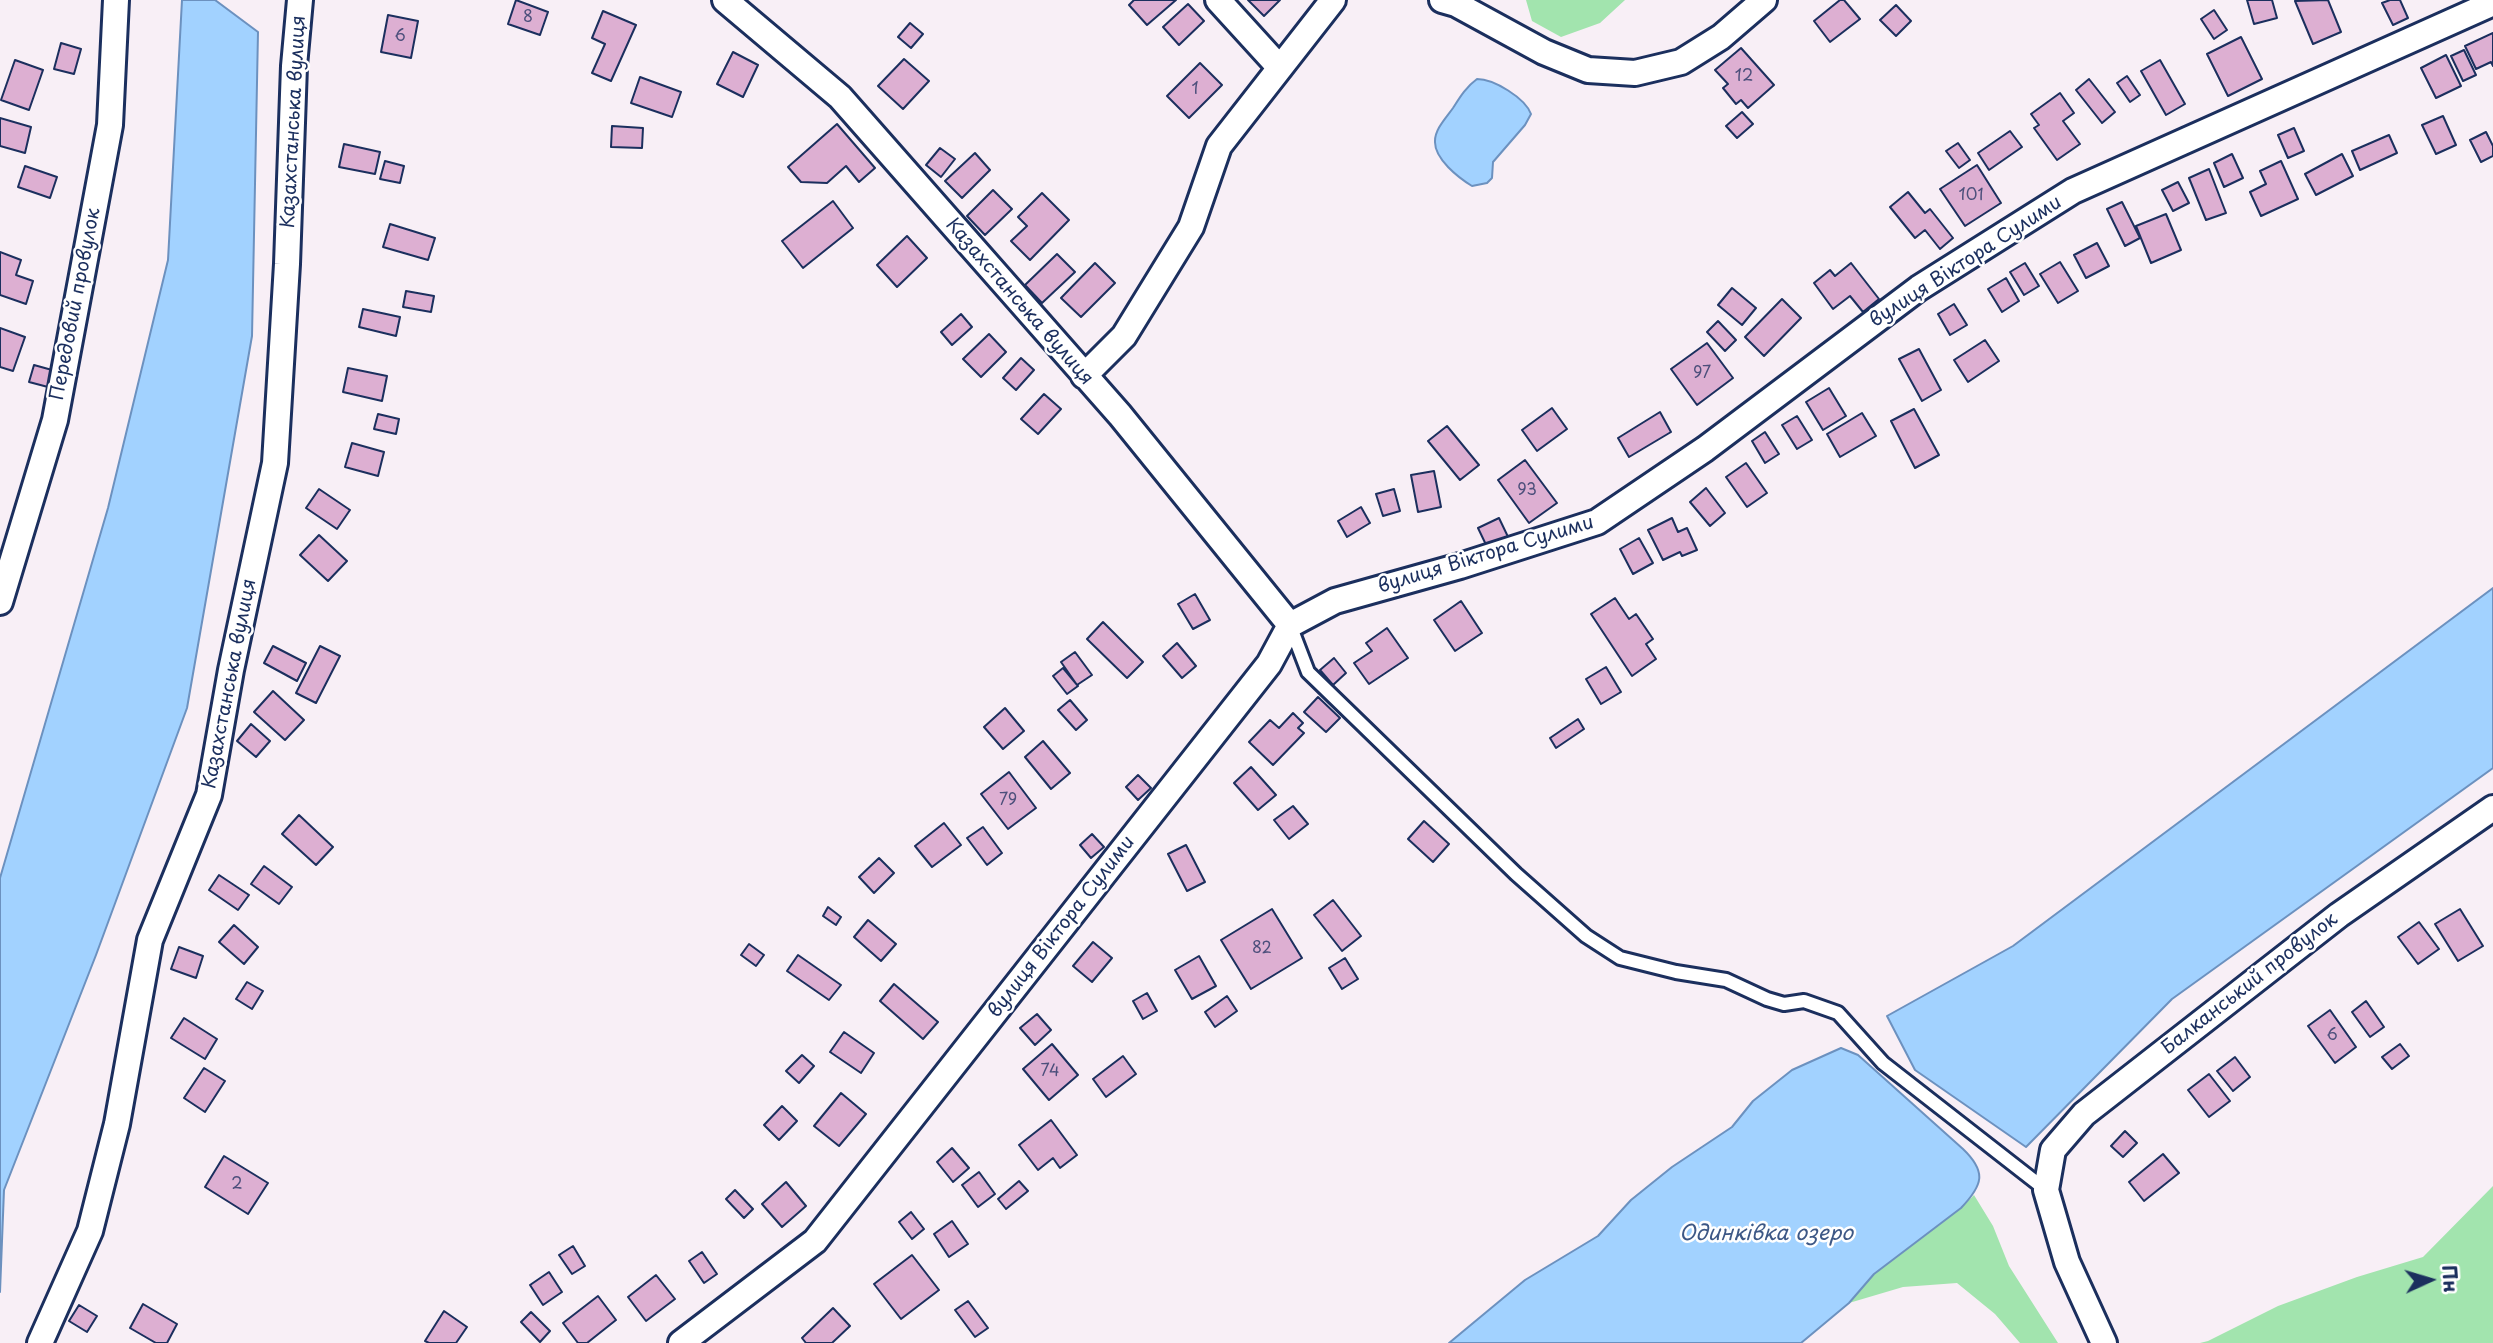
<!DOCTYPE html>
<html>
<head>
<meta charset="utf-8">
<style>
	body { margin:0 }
	#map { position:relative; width:2493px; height:1343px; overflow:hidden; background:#f8eff6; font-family:"Playpen Sans",sans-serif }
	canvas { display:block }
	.north { position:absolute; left:2395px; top:1245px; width:70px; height:70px; -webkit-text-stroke:5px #fff; paint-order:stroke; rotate:86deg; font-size:19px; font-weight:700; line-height:28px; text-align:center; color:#1b2f5e }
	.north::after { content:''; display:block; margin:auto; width:24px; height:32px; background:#1b2f5e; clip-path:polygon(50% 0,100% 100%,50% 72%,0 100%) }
</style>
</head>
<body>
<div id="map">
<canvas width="2493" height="1343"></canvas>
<div class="north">Пн</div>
</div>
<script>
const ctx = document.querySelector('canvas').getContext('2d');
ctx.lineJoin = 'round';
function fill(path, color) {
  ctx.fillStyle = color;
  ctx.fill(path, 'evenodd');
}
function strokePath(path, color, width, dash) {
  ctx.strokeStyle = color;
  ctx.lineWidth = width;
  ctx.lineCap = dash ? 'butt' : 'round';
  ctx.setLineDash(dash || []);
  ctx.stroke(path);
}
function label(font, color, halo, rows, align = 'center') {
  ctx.font = font + ' "Playpen Sans",sans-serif';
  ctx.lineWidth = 5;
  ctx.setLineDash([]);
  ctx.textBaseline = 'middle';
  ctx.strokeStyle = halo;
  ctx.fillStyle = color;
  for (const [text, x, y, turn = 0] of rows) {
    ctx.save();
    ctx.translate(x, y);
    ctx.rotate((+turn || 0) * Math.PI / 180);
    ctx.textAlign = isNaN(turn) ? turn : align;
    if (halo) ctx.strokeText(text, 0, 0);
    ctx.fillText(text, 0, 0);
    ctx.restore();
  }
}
const green = new Path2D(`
	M1526,0H1625L1600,23L1561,37L1532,21Z
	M2493,1186V1343H2200L2208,1341L2278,1306L2357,1277L2423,1257Z
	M1974,1195L1993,1226L2009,1266L2058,1343H2020L1995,1314L1957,1283L1903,1287L1849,1303L1874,1274L1961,1208Z`);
const water = new Path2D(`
	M182,0H215L258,32L252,336L187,708L96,955L4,1190L0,1292V878L108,508L168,260Z
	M1477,79C1494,79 1525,98 1531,114L1525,125L1493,162L1492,178L1487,183L1472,186C1459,178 1434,159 1435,141C1435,129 1446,118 1453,108C1460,97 1466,87 1477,79Z
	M2493,588V768L2172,999L2026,1147L1915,1070L1887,1016L2013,946Z
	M1841,1048L1858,1055L1963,1149C1987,1172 1983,1185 1961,1208L1874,1274L1849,1303L1801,1343H1449L1525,1280L1598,1236L1631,1200L1672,1167L1732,1127L1753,1101L1792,1070Z`);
const building = new Path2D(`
	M516,0L548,12L540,35L508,24Z
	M1134,0H1176L1147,25L1129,5Z
	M1248,0H1280L1264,16Z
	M1840,0H1844L1860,19L1830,42L1814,21Z
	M2247,0H2272L2277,18L2254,24Z
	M2328,0L2341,32L2313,44L2295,1Z
	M2390,0H2400L2408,18L2393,25L2382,3Z
	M1188,4L1204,21L1179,45L1163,27Z
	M1896,5L1911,21L1896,36L1880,20Z
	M2214,10L2227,30L2214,39L2201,19Z
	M603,11L636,25L611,81L592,73L605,44L592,38Z
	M388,15L418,21L411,58L381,52Z
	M910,23L923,34L911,48L898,37Z
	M2493,33V66L2491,62L2476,69L2465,46Z
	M2241,37L2262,79L2228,96L2207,54Z
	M61,43L81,49L74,74L54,69Z
	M1741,48L1774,85L1748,108L1741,100L1736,104L1723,88L1728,84L1715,70Z
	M2464,50L2476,75L2463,81L2451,56Z
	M733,52L758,65L743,97L717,84Z
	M2446,55L2461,86L2436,98L2421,68Z
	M904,59L929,81L903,109L878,86Z
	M15,60L43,70L29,110L1,100Z
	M2160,60L2185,104L2166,115L2141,71Z
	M1200,63L1222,85L1189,118L1167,96Z
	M2127,76L2140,95L2130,102L2117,83Z
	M640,77L681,92L672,117L631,103Z
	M2089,79L2115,112L2102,123L2076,90Z
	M2060,93L2074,113L2063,121L2080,144L2057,160L2034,128L2039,125L2031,114Z
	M1742,112L1753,124L1737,138L1726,126Z
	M2443,116L2456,145L2436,154L2422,125Z
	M0,118L31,127L25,153L0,146Z
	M837,124L875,168L859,182L846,166L827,183L801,182L788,167Z
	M612,126L643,128L642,148L611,147Z
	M2294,128L2304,151L2288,158L2278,135Z
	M2010,131L2022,147L1989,170L1978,153Z
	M2486,132L2493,146V156L2481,162L2470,140Z
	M2389,135L2397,153L2360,170L2352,151Z
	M1958,143L1970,160L1959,168L1946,151Z
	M344,144L380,152L375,174L339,167Z
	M940,148L955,159L941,177L926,165Z
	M975,153L990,170L962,198L945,181Z
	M2232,154L2243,178L2224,187L2214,163Z
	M2342,154L2353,176L2316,195L2305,174Z
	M385,161L404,166L400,183L380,179Z
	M2281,161L2298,199L2261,216L2250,192L2266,184L2260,171Z
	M1977,165L2001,203L1965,226L1940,189Z
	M25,166L57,177L50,198L18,187Z
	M2209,169L2226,213L2206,220L2189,178Z
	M2178,182L2189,203L2173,211L2162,190Z
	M993,190L1012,209L985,235L967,216Z
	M1908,192L1925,213L1930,209L1953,238L1940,249L1925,230L1915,238L1890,207Z
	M1042,193L1069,220L1030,260L1011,241L1027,226L1018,217Z
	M833,201L853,228L803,268L782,241Z
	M2122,202L2140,238L2125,246L2107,209Z
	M2166,214L2181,250L2151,263L2136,226Z
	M390,224L435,238L428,260L383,247Z
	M907,236L927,258L897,287L877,265Z
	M2097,243L2109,266L2086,278L2074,255Z
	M0,252L21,260L16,275L33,281L26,304L0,295Z
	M1057,254L1075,272L1042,303L1025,285Z
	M2060,262L2078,291L2058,303L2040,274Z
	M1095,263L1115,283L1081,317L1061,298Z
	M1851,263L1879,299L1863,312L1850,296L1833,309L1814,283L1830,270L1835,276Z
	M2025,263L2039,286L2024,295L2010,272Z
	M2006,278L2019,301L2002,312L1988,289Z
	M1732,288L1756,308L1742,325L1718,305Z
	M406,291L434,296L431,312L403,307Z
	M1782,299L1801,318L1764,356L1745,337Z
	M1954,304L1967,325L1950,335L1938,314Z
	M363,309L400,317L396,336L359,327Z
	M961,314L972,327L952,345L941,332Z
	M1718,321L1736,340L1725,351L1707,332Z
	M0,328L25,337L13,371L0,367Z
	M989,334L1006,352L981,377L963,359Z
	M1985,340L1999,361L1968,382L1954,360Z
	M1707,343L1733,378L1697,405L1671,369Z
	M1919,349L1941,390L1922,401L1899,359Z
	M1021,358L1034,370L1016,390L1003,378Z
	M34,365L52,370L48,387L29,382Z
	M348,368L387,376L382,401L343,392Z
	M1829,388L1846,416L1823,430L1806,402Z
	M1044,394L1061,409L1038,434L1021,419Z
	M1552,408L1567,429L1537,451L1522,430Z
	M1914,409L1939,455L1915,468L1891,421Z
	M1660,412L1671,432L1629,457L1618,438Z
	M1862,413L1876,436L1840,457L1827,434Z
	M378,414L399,419L396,434L374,429Z
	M1797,416L1812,440L1797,449L1782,425Z
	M1447,426L1479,465L1460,480L1428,441Z
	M1765,432L1779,454L1765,463L1752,441Z
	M352,443L384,452L378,476L345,467Z
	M1525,460L1557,503L1529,523L1498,480Z
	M1746,463L1767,493L1747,507L1726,477Z
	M1434,471L1441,507L1418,512L1411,475Z
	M1706,488L1725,513L1710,526L1690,502Z
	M319,489L350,510L337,529L306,508Z
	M1394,489L1400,511L1383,516L1376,494Z
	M1361,507L1370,523L1347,537L1338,521Z
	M1499,518L1510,541L1489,551L1478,528Z
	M1672,518L1678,532L1687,528L1697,550L1682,556L1680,552L1663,560L1648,530Z
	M319,535L347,561L328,581L300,555Z
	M1639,538L1653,563L1633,574L1620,549Z
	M1195,594L1210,620L1193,629L1178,604Z
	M1615,598L1629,619L1636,614L1653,639L1646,644L1656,659L1632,676L1591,614Z
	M1461,601L1482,633L1455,651L1434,620Z
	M1103,622L1143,662L1127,678L1087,639Z
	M1387,628L1408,658L1369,684L1354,663L1372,651L1366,643Z
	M1177,643L1196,666L1182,678L1163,656Z
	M273,646L306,663L297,681L264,663Z
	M320,646L340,656L316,703L296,693Z
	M1075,652L1092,675L1077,685L1061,662Z
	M1334,658L1346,673L1333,685L1320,670Z
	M1606,667L1621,692L1601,704L1586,679Z
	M1063,668L1078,686L1067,694L1053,676Z
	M273,691L304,720L285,740L254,712Z
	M1318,697L1340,718L1326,732L1304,712Z
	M1070,700L1087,720L1076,730L1058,710Z
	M1005,708L1024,731L1003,749L984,727Z
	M1293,713L1303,723L1298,728L1304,733L1273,765L1249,742L1270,720L1279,728Z
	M1578,719L1584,729L1556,748L1550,738Z
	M251,724L270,741L256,757L237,741Z
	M1043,741L1070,773L1051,789L1025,757Z
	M1251,767L1276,795L1258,810L1234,783Z
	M1009,772L1036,808L1008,829L981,794Z
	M1138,775L1151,788L1138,800L1126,787Z
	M1293,806L1308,824L1289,839L1274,820Z
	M299,815L333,847L316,865L282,834Z
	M1424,821L1449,844L1433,862L1408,839Z
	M944,823L961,845L932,867L915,846Z
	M983,827L1002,853L987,865L967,838Z
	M1092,834L1104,847L1091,858L1080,845Z
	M1186,845L1205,882L1187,891L1168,854Z
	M879,858L894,873L874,893L859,877Z
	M264,866L292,887L279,904L251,884Z
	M219,875L249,895L238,910L209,890Z
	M1333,900L1361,936L1342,951L1314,915Z
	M828,907L841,917L836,925L823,916Z
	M1272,909L1302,958L1251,989L1221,940Z
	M2460,909L2483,946L2458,961L2435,924Z
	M868,920L896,944L881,961L854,937Z
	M2419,922L2439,949L2418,964L2398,937Z
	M234,925L258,947L244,964L219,942Z
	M1093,942L1112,958L1092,982L1073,966Z
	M749,944L764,955L756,966L741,955Z
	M179,947L203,956L196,978L171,969Z
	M798,955L841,985L829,1000L787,971Z
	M1199,956L1216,986L1192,999L1175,970Z
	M1345,958L1358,979L1342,989L1329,968Z
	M247,982L263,991L252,1009L236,999Z
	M894,984L938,1022L923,1039L880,1001Z
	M1147,993L1157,1011L1143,1019L1133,1001Z
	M1227,996L1237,1011L1215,1027L1205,1012Z
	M2366,1001L2384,1027L2370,1037L2352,1012Z
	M2330,1010L2356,1047L2335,1063L2308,1026Z
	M1037,1014L1051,1030L1035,1045L1020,1028Z
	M184,1018L217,1039L205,1059L171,1038Z
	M844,1032L874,1053L861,1073L830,1052Z
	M1052,1044L1078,1075L1049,1100L1023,1069Z
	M2400,1044L2409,1056L2392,1069L2382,1057Z
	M802,1055L814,1066L799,1083L786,1071Z
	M1123,1056L1136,1074L1106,1097L1093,1079Z
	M2235,1057L2250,1077L2233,1091L2217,1071Z
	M204,1068L225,1081L205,1112L184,1098Z
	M2209,1074L2230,1101L2209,1117L2188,1090Z
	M841,1093L866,1114L839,1146L814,1126Z
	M782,1106L797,1121L779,1140L764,1125Z
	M1051,1120L1077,1155L1060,1168L1053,1158L1038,1170L1019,1145Z
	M2125,1131L2137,1143L2123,1157L2111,1146Z
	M952,1148L969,1168L953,1182L937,1162Z
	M2163,1154L2179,1173L2144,1201L2129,1182Z
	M224,1156L268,1183L248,1214L205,1187Z
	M979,1172L995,1194L978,1207L962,1185Z
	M1019,1181L1028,1191L1006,1209L998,1199Z
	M786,1182L806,1206L782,1227L762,1204Z
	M735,1190L753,1209L744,1218L726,1199Z
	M911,1212L924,1229L912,1239L899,1222Z
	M952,1221L968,1244L949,1257L934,1234Z
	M573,1246L585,1266L572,1274L559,1255Z
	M702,1252L717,1274L704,1283L689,1261Z
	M912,1255L939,1290L901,1319L874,1284Z
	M549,1272L562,1292L543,1305L530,1285Z
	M656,1275L675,1299L646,1321L628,1297Z
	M598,1296L616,1320L587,1343H578L563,1323Z
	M968,1301L988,1328L975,1337L955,1310Z
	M143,1304L177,1324L167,1343H156L130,1328Z
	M79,1305L97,1316L87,1332L69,1321Z
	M833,1308L850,1326L832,1343H806L802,1338Z
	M444,1311L467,1327L456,1343H429L425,1341Z
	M531,1312L550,1331L540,1342L521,1322Z`);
const service = new Path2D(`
	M1290,625L1308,672L1516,874L1586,936L1620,958L1676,972L1726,980L1767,999L1784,1004L1804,1001L1838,1013L1883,1063L2046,1190`);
const minor = new Path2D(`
	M725,0L840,97L1120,415L1290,625
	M1218,0L1280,68
	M1442,0L1456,4L1544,52L1588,70L1635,73L1681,62L1721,37L1764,0
	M1084,376L1124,336L1191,227L1219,146L1333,0
	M0,602L55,420L110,125L116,0
	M40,1343L90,1231L117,1124L150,940L209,795L231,670L275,463L287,264L294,66L300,0
	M681,1343L815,1241L1269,664L1290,625L1335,601L1460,566L1597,522L1705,449L1919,288L2073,191L2493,3
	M2104,1343L2067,1262L2046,1190L2053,1150L2084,1114L2339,915L2493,808`);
const numberNames = [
	["8",528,18],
	["6",400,37],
	["12",1744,77],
	["1",1195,90],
	["101",1971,196],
	["97",1702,374],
	["93",1527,491],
	["79",1008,801],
	["82",1262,949],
	["6",2332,1036],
	["74",1050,1072],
	["2",237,1185]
];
const streetNames = [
	["Казахстанська вулиця",294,122,-87],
	["вулиця Віктора Сулими",1966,262,-33],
	["Казахстанська вулиця",1019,302,49],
	["Передовий провулок",76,304,-79],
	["вулиця Віктора Сулими",1486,555,-17],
	["Казахстанська вулиця",230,684,-79],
	["вулиця Віктора Сулими",1062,927,-52],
	["Балканський провулок",2250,984,-38]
];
const waterNames = [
	["Одинківка озеро",1766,1234]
];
fill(green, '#a2e4ae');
fill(water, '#a2d2ff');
strokePath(water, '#6c91bf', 2);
fill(building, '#ddafd2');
strokePath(building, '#1b2f5e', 2);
strokePath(service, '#1b2f5e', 18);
strokePath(minor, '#1b2f5e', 30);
strokePath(service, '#fff', 12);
strokePath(minor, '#fff', 24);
label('16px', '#4c4f7b', null, numberNames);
label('19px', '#1b2f5e', '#fff', streetNames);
label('italic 21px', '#3d5886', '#fff', waterNames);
</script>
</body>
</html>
